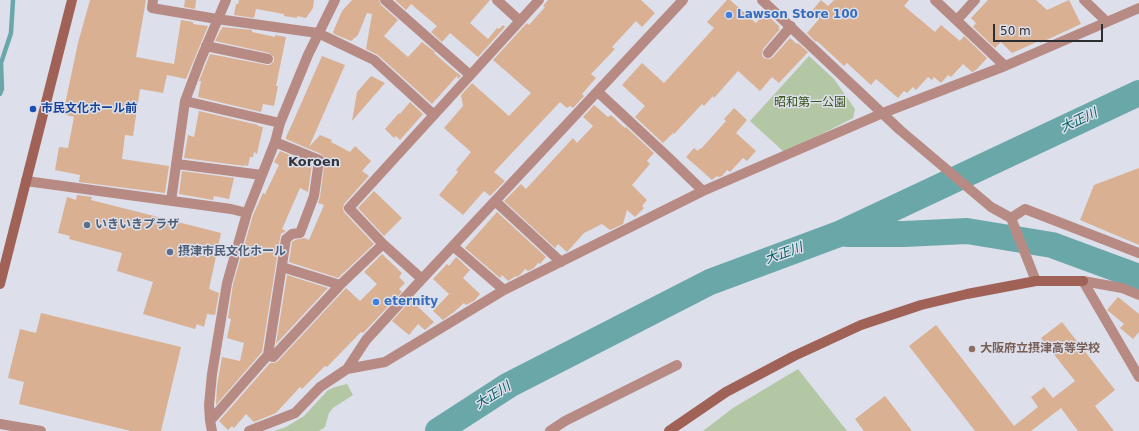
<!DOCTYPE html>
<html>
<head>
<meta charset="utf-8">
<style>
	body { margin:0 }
	#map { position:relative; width:1139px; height:431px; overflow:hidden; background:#dddfeb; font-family:"DejaVu Sans",sans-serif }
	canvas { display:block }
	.scale { position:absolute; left:993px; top:24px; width:110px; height:18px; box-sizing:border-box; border:2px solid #2d2e32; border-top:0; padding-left:5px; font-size:12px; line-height:14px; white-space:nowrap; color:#2d2e32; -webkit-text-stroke:3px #dddfeb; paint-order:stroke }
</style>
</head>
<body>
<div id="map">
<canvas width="1139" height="431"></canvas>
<div class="scale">50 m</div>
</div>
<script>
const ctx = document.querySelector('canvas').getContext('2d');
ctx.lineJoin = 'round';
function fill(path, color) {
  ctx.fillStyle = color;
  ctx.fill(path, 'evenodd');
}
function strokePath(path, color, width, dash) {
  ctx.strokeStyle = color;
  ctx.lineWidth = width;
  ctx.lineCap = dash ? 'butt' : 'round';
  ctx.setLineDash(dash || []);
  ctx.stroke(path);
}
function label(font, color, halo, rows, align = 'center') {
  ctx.font = font + ' "DejaVu Sans","Noto Sans JP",sans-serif';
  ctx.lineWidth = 3;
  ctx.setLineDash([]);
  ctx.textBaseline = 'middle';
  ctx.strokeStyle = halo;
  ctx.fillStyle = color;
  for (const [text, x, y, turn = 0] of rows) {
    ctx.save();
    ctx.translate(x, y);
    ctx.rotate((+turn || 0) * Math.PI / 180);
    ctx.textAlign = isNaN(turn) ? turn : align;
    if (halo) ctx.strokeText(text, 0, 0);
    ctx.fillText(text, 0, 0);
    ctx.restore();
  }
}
const green = new Path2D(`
	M809,56L834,79L855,109L853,118L826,132L784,152L750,121Z
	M798,369L847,431H703L733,408Z
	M347,384L353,395L333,408L329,413L325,427L319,431H274L286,427L304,416L328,390L335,387Z`);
const stream = new Path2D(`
	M0,94L2,89L1,63L11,33L13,0`);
const river = new Path2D(`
	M847,234H904L967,231L1052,245L1139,277
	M438,431L509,385L710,282L839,234L1139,93`);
const building = new Path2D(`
	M90,0H146L136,57L174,64L181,20L193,22V24L208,26L186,79L167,75L163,93L140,89L133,136L125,135L122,159L169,166L165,193L79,182L80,175L55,170L59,147L68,148L74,117L63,114L64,109L78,43Z
	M185,0H196L195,9L184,7Z
	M239,0H314L313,8L306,18L297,16V18L284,16V14L256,9L254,18L234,15L236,4H238Z
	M352,0H379L381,5L398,20L384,36L408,57L422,42L435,52L434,53L457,73L456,72L461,76L458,79L457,76L432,104L378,55L366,49L372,14L367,13L358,35L351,41L334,34L333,32L342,11Z
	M395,0H490L470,23L488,39L497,28L499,29L503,25L505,27L478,57L450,33L442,42L431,32L437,26L411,4L406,10Z
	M548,0H641L655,13L642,27L636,21L612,47L615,49L591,74L596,78L582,94L584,96L573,108L570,106L567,108L560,102L494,172L505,181L490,196L484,191L463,215L439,195L458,172L456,170L471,152L444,128L463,106L461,95L472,83L509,116L531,93L493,60L527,23L529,25L545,7L543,6Z
	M727,0H730L756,23L765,13L780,27L778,28L780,29L763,49L762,55L764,58L770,59L773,57L790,38L797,44L798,43L808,52L779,83L772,77L760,91L738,71L714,98L713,96L704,106L702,104L674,134L673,133L663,143L635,117L645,106L622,85L642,63L664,83L714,28L707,22Z
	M821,0L828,6L834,0H909L904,6L935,32L941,25L960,41L964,36L987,58L976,70L972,72L963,64L951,77L948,75L941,83L934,77L932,80L928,77L916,90L913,87L907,93L904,91L898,98L876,79L871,85L847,63L844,66L817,41L816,42L807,33L819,19L811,12Z
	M988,0H1036L1047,10L1069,0L1081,24L1040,43L1039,41L1012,53L1001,42L995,48L973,27L976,23L971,18Z
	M222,27L252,30V32L275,37V35L286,37L276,86H278L274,106L263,104L261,112L198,97L201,81H199L210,54L267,65H270L274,61V57L269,53L215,41L221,29H222Z
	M322,56L345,65L309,147L320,135L332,140L331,142L350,152L355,146L371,161L362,171L369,176L344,204L343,209L344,212L374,244L338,278L289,262L292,242L295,240L304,238L309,240L324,205L318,203L320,197L325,158L321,154L286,139V137L293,122Z
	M371,76L385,83L352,121L357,92Z
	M410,102L423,114L400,140L396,136L394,138L385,129L399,113L400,114Z
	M594,105L608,117L611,115L625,128L626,127L654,153L647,161L650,164L632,185L647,200L642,206L644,208L635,217L627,210L623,224L610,230L602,224L584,233L567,252L558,244L555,248L504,201L521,184L526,189L573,138L577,143L593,126L583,117Z
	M734,108L747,120L736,133L756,151L747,161L743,158L730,172L727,170L722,176L719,177L717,176L712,180L686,157L694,148L698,151L700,148L701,149L726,121L724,119Z
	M199,111L258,125V126L263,127L257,154L254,152L253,157H250L248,166L244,165V166L184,158L188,135L194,137Z
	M280,151L312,164L308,192L300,188L282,229L286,231L281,234L280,238L262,352L216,405L217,386L222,357L240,361L244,343L227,338L231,319L228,318L233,284L253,215L263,193L265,194L279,165L274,162Z
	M1139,168V245L1080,220L1094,185Z
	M182,171L234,178L229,199L214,196L213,200L179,194Z
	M374,191L402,218L384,236L358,208Z
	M77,195L92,197L91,200L221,233L209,289L219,293L215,315L207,314L204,327L197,324L195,329L143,314L153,282L117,271L122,253L69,239L70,236L58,233L67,197L76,200Z
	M497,212L546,257L540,264L538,263L534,268L528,271L525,269L520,275L516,277V276L508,281L502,275L500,278L465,248Z
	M382,254L402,273L399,277L405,283L399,289L402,292L363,333L361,332L327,367L325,366L302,389L300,387L276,413L254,422L246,414L234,428L232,426L228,430L219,421L270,363H274L278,361L346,288L360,301L377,284L364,272Z
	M456,257L470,270L463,278L480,294L474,301L466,305L464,303L454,312L443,320L433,311L449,294L433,279L447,264L449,266Z
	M287,275L328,288L276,344Z
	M1118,297L1139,314V332L1133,339L1120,328L1124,324L1107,310Z
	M411,300L434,322L425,330L418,324L409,335L392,321Z
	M41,313L181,347L161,431H131L19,404L24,382L8,378L20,329L36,333Z
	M1062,322L1115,390L1095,406L1114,431H1078L1061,408L1031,431H975L909,346L936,325L1014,426L1038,407L1031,397L1044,387L1053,398L1075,381L1041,338Z
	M885,396L912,431H864L855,419Z`);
const street = new Path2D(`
	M153,0L152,8L217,19L318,33L374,60L434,115
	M226,0L200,61L185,101L280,123
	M385,0L470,75
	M497,0L520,21
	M762,0L900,130L991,207L1011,218L1036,281
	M935,0L1005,66
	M1084,0L1107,22
	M957,20L975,0
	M206,46L268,59
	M768,53L791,26
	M598,92L669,158L703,191
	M177,164L262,175
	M26,181L231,209L247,213
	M171,201L185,101
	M495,201L561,262
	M1011,218L1025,209L1139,253
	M453,246L504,290
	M282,267L340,285
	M422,279L383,244L349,208L539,0
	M1083,281L1139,377
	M1083,281L1122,288L1139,295
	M268,355L273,357L340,285L383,244
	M347,369L385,362L504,290L703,191L883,113L1005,66L1139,8
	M210,421L268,355L286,239L292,234L300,233L314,196L319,160L275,142
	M0,424L41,431
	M212,431L210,421L209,405L212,374L227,283L247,213L275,142L280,123L308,55L335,0
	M249,431L295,413L320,387L347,369L366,340L422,279L683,0
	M550,431L565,421L677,365`);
const secondary = new Path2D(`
	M0,284L72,0
	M669,431L726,392L794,356L861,325L921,305L967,294L1036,281H1083`);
const markers = [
	[729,15,4,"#3f7fe0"],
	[33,109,4,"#1a4fb4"],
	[87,225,4,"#5c6f8a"],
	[170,252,4,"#5c6f8a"],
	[376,302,4,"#3f7fe0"],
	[972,349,4,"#8d6e63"]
];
const shopNames = [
	["Lawson Store 100",737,15],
	["eternity",384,302]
];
const parkNames = [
	["昭和第一公園",810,103]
];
const transitNames = [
	["市民文化ホール前",41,109]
];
const serviceNames = [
	["いきいきプラザ",95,225],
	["摂津市民文化ホール",178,252]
];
const educationNames = [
	["大阪府立摂津高等学校",980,349]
];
const waterNames = [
	["大正川",1079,121,-25],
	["大正川",784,254,-20],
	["大正川",493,396,-32]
];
const neighbourhoodNames = [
	["Koroen",314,163]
];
fill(green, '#b3c7a4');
strokePath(stream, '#6aa7a9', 4.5);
strokePath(river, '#6aa7a9', 26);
fill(building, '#d9b091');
strokePath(street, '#b78b83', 10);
strokePath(secondary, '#a06157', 10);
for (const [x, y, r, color] of markers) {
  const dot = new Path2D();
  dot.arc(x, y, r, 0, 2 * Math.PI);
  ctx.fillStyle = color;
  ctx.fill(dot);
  strokePath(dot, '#dddfeb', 1.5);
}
label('bold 12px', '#366cbe', '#dddfeb', shopNames, 'left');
label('12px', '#375519', '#dddfeb', parkNames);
label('bold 12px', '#164399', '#dddfeb', transitNames, 'left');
label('bold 12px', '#4e5e75', '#dddfeb', serviceNames, 'left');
label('bold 12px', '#785e54', '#dddfeb', educationNames, 'left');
label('italic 13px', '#056063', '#dddfeb', waterNames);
label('bold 13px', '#33353e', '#dddfeb', neighbourhoodNames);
</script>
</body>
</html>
